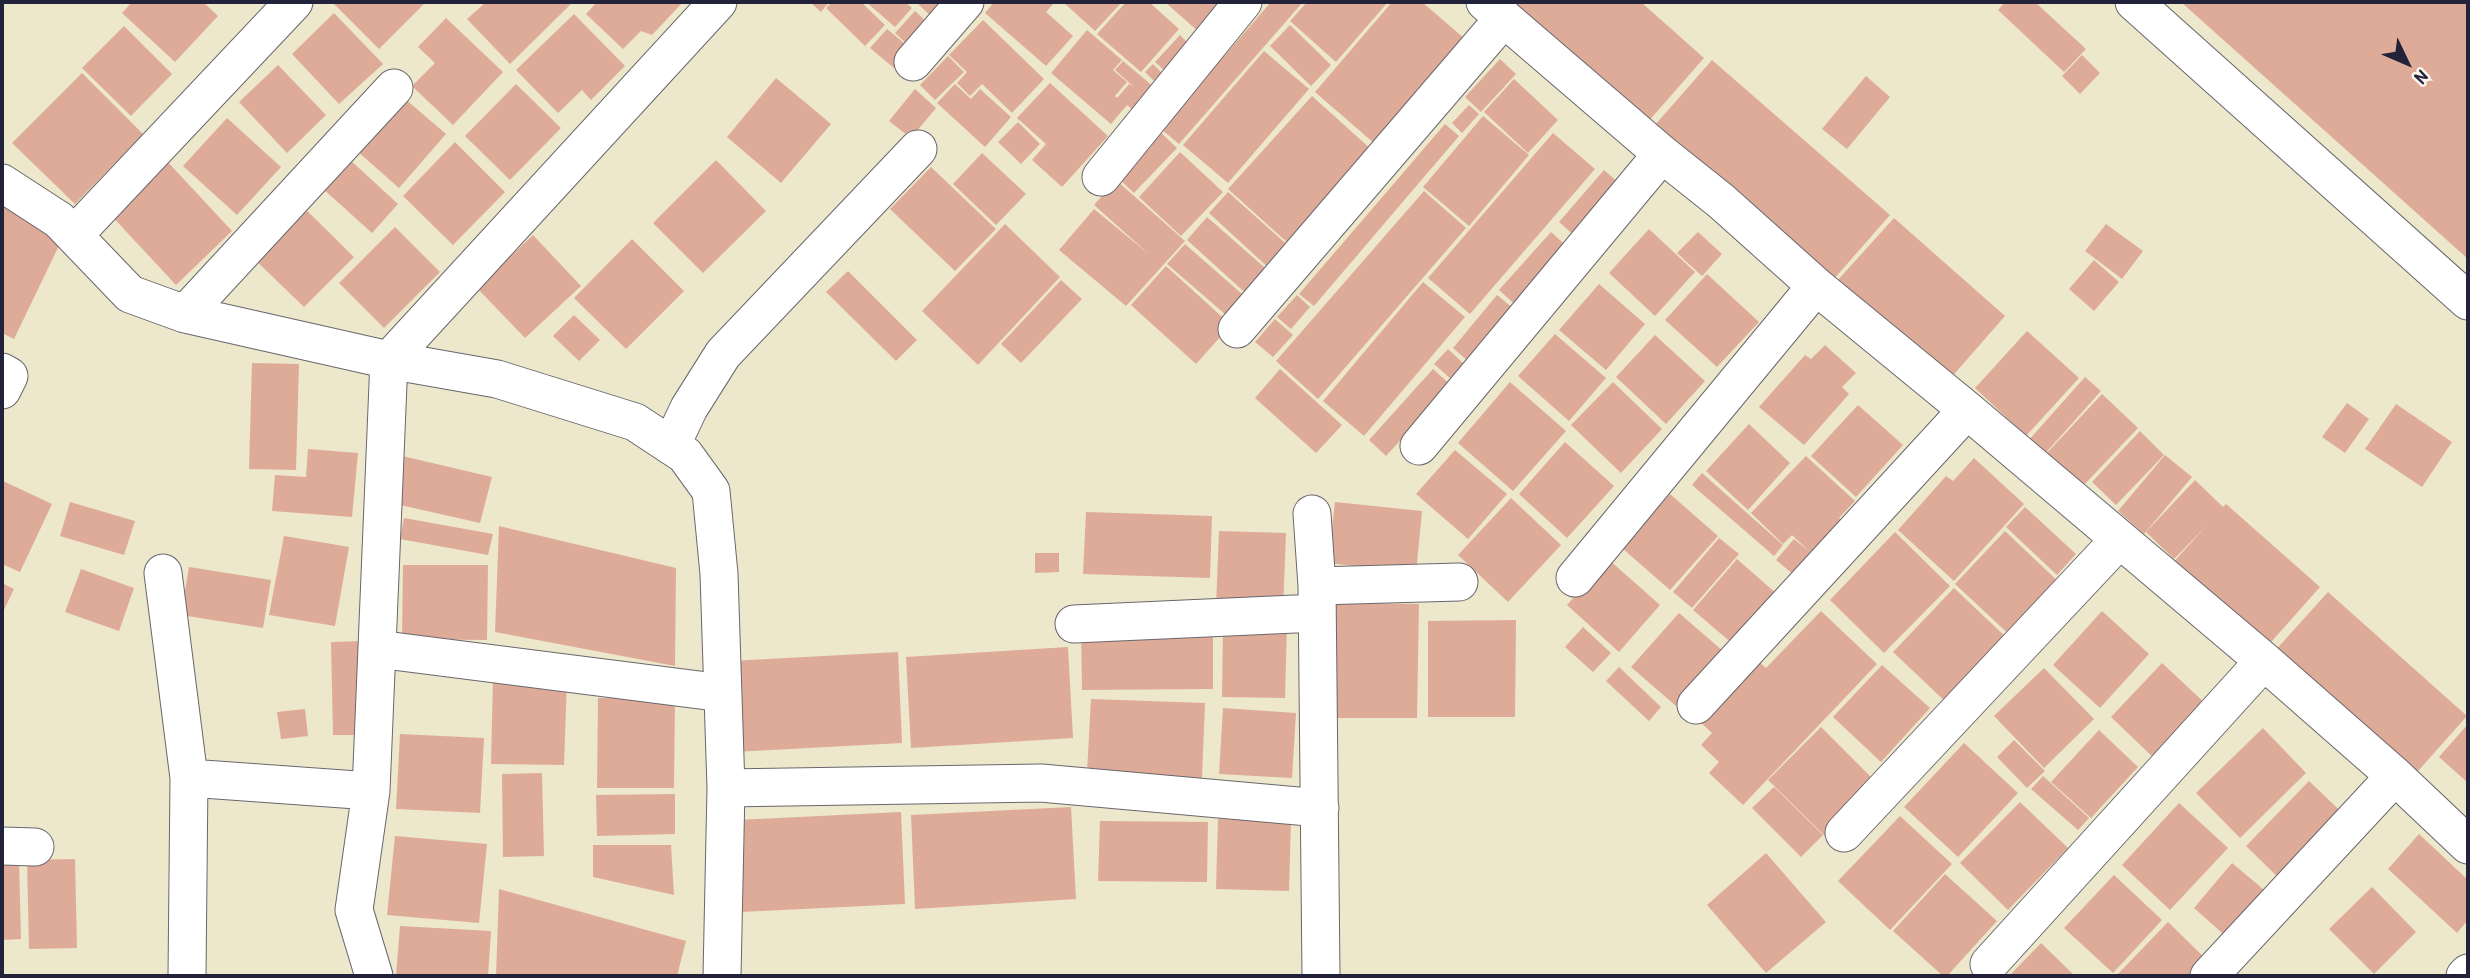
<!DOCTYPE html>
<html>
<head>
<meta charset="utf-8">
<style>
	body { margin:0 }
	#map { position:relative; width:2470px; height:978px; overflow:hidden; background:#ede7cb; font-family:"Patrick Hand",sans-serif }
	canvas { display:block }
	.frame { position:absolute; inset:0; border:4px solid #22223b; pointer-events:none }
	.north { position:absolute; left:2372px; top:28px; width:70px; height:70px; -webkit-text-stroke:5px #fbf7ec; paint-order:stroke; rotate:134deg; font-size:19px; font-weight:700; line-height:28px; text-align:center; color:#22223b }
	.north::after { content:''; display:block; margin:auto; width:24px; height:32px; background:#22223b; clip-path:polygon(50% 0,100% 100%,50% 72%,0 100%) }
</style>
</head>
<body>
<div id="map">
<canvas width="2470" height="978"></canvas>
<div class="frame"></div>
<div class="north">N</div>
</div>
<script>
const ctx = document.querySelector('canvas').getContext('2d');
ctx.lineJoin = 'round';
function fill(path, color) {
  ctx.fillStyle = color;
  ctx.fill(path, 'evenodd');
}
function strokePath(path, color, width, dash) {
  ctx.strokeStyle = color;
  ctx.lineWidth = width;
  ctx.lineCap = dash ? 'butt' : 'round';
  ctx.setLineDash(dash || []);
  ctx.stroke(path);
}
const building = new Path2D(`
	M132,2H203L218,16L175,62L122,13Z
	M332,2H422L424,4L379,49Z
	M486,2H573L510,64L467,19Z
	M597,2H683L652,35L641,31L623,49L586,14Z
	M810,2H829L821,12Z
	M832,2H861L885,25L865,46L826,8Z
	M866,2H905L912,8L895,27Z
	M920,2H950L934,19L918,4Z
	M994,2H1055L1046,12L1073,36L1046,66L985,13Z
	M1063,2H1122L1095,31Z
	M1126,2H1149L1179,29L1141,72L1097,34Z
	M1165,2H1228L1200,33Z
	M1271,2H1303L1179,144L1161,129Z
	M1307,2H1388L1336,62L1290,21Z
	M1392,2H1422L1472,45L1382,150L1315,92Z
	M1512,2H1641L1704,58L1647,123Z
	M2005,2H2035L2086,49L2064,72L1998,10Z
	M2181,2H2468V259Z
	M915,11L930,25L910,47L895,33Z
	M334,13L383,64L339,104L292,54Z
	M574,14L625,66L591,100L582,90L558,113L516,70Z
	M446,18L503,72L453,125L412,86L435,63L418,47Z
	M983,20L1044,79L1012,113L982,84L970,96L957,83L967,72L949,55Z
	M1290,25L1331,65L1311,86L1270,46Z
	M124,26L172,74L131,116L82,68Z
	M887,29L910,48L894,68L870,48Z
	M1087,30L1122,60L1113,70L1127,82L1115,96L1117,98L1129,84L1134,87L1115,70L1123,61L1154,87L1134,111L1127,105L1111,124L1051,73Z
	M1180,35L1190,45L1165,71L1155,62Z
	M1264,51L1309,89L1228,183L1183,145Z
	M2082,55L2100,73L2080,94L2062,76Z
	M948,56L964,72L935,100L920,85Z
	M1500,59L1516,74L1481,112L1465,97Z
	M1712,60L1890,215L1833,280L1655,125Z
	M1153,64L1163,74L1155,82L1145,72Z
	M278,65L326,115L287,153L239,102Z
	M82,73L143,134L75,204L12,143Z
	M1866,76L1890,97L1847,149L1822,129Z
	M776,78L831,124L781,183L727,137Z
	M1514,79L1558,120L1528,153L1484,112Z
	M1050,83L1108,136L1062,187L1032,160L1046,144L1017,118Z
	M516,84L561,128L510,180L465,136Z
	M955,84L971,99L980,89L1011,117L985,147L937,103Z
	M915,89L936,108L911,138L889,121Z
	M1312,96L1373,151L1289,244L1228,189Z
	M404,98L446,134L399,188L357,151Z
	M1469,105L1479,114L1462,133L1452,123Z
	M1483,116L1529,155L1469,226L1423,187Z
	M227,118L281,167L237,215L183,166Z
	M1018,122L1040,144L1021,164L998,142Z
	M1445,124L1459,136L1314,306L1299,294Z
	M1158,130L1177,148L1134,193L1115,175Z
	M1553,133L1595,169L1470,314L1428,278Z
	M455,142L505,192L453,245L403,196Z
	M1180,152L1223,192L1181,236L1139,197Z
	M982,153L1026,194L996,225L953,184Z
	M348,158L398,204L372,233L321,187Z
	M165,159L232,231L176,285L108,212Z
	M716,160L766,211L703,273L653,223Z
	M931,167L996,229L955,271L890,209Z
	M1604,170L1620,184L1576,237L1559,222Z
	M1116,180L1185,241L1126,306L1059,250L1094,209L1150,255L1094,205Z
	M1424,191L1466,228L1318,399L1276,361Z
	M1228,192L1292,249L1272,271L1209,213Z
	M2,198L67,229L14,339L2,333Z
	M296,200L354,257L304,307L246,251Z
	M1207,217L1272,274L1251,298L1187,240Z
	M1894,218L2005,316L1949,380L1837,281Z
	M1005,224L1060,277L978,365L922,311Z
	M2106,224L2143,251L2122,279L2085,251Z
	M395,227L440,272L384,328L339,283Z
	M1649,229L1695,272L1655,316L1609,273Z
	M1551,232L1572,251L1519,308L1499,290Z
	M1698,232L1722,254L1702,276L1677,253Z
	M533,235L581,286L525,338L477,288Z
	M632,239L684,291L626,349L574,298Z
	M1185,244L1250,301L1233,321L1167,264Z
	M2094,260L2119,282L2094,311L2069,289Z
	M1166,266L1231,325L1196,364L1131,305Z
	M848,271L917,340L896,361L826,292Z
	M1707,274L1759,322L1717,367L1665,320Z
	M1061,280L1082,299L1021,363L1001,344Z
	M1423,282L1465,317L1364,436L1323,401Z
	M1599,284L1645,324L1606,370L1559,330Z
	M1297,295L1310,307L1291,329L1277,317Z
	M1497,295L1519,313L1475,367L1453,348Z
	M574,315L600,340L579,361L553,336Z
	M1275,319L1293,335L1273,357L1255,342Z
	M2027,331L2079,378L2026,436L1975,388Z
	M1555,334L1606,378L1569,421L1518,376Z
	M1655,335L1705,381L1666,424L1616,377Z
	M1825,345L1856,373L1842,387L1849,394L1804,445L1759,407L1805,355L1811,359Z
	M1448,349L1464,364L1451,379L1434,364Z
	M252,363L299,364L296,470L249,469Z
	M1280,369L1342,425L1316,453L1255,398Z
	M1433,369L1451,385L1386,456L1369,440Z
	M2085,377L2101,391L2043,456L2027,442Z
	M1510,382L1566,431L1513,491L1458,443Z
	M1613,382L1662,429L1621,473L1571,425Z
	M2102,394L2138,428L2082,487L2047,453Z
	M2347,403L2369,419L2345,453L2322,437Z
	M2396,404L2452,442L2422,487L2365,449Z
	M1858,405L1903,445L1856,497L1811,456Z
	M1749,424L1790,463L1748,510L1706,471Z
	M2140,431L2164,455L2116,505L2092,482Z
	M1565,442L1614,486L1567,538L1519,494Z
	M308,449L358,453L352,517L272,511L275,475L306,477Z
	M1455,450L1507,494L1468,539L1416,494Z
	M398,455L492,477L480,523L387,502Z
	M2165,455L2192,477L2144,534L2118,511Z
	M1806,456L1855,501L1839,518L1844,522L1800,580L1776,560L1794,539L1810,552L1792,535L1783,544L1751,513Z
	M1974,458L2024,504L1954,581L1898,530L1946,476L1953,481Z
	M1702,473L1783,545L1774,556L1692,485Z
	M2195,480L2223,507L2226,504L2320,587L2264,650L2170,566L2206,526L2174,559L2146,532Z
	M3,481L52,504L20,572L2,564Z
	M1670,494L1718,536L1670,590L1622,548Z
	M1511,498L1561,545L1508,602L1458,555Z
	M70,502L135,521L124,555L60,536Z
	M1335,502L1422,511L1416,573L1328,563Z
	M2025,507L2076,554L2057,575L2006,527Z
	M1086,512L1212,516L1210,578L1083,574Z
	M404,518L493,534L488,555L400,539Z
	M499,526L676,568L675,666L495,632Z
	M1219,531L1286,533L1283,609L1216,607Z
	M2005,531L2063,586L2014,639L1955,584Z
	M1895,532L1950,586L1884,653L1830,600Z
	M284,536L349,547L335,626L269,615Z
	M1719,538L1739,554L1692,608L1673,592Z
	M1035,553H1059V572L1035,573Z
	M1608,559L1660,605L1619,652L1567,605Z
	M1737,559L1778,595L1734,645L1693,610Z
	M403,565H488L487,640L402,639Z
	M189,567L271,580L263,628L181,615Z
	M81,569L134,588L119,631L65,612Z
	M2,583L14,589L2,614Z
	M1954,588L2010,641L1949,705L1893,652Z
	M2328,592L2467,716L2410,780L2272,654Z
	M1326,603L1419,604L1417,718H1324Z
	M1821,611L1877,664L1743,805L1709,773L1719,762L1701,745L1712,733L1698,720L1756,659L1766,668Z
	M2102,611L2149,654L2100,708L2053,665Z
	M1679,613L1723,651L1676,706L1631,667Z
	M1516,620L1515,717H1428V621Z
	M1223,624L1287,625L1285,698L1222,697Z
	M1213,625V689L1082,690L1081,626Z
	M1583,627L1611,653L1593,672L1565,647Z
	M365,641L367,735H333L331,642Z
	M1068,647L1073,738L911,748L906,657Z
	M898,652L902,743L734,752L730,661Z
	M2162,663L2208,706L2156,760L2111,717Z
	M1882,665L1930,708L1881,762L1833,717Z
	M1619,667L1661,707L1649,721L1606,681Z
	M2044,668L2094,719L2044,768L1994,716Z
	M493,678L567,679L564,765L491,764Z
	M598,698H675L674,788H597Z
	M1091,699L1205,703L1202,778L1087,773Z
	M1223,708L1296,713L1292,778L1219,774Z
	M305,709L308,736L281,739L277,712Z
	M2468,724V783L2439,757Z
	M1821,727L1878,784L1826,837L1768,780Z
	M2263,728L2306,773L2240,838L2196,793Z
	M2099,730L2138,767L2091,818L2051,782Z
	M400,734L484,738L480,813L396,809Z
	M2014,740L2045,771L2027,788L1997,757Z
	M1964,743L2018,793L1958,857L1904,807Z
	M542,773L544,856L503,857L502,774Z
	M2043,776L2089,818L2078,830L2031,789Z
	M2309,781L2355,825L2291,890L2246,846Z
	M1774,787L1823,835L1801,857L1752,808Z
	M675,794V834L597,836L596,795Z
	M2020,802L2068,848L2008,910L1960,863Z
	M2179,803L2228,848L2170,910L2122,865Z
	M1071,807L1076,899L915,909L911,815Z
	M901,812L905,904L741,912L737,820Z
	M1900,816L1952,864L1890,930L1838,881Z
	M1218,819L1291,820L1289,891L1216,889Z
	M1100,821L1208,822L1207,882L1098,881Z
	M2419,834L2468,880V920L2457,933L2388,869Z
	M395,836L487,844L479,923L387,915Z
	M593,845H671L674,895L593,877Z
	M1766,853L1826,922L1766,973L1707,905Z
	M75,859L77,948L29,949L27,860Z
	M2,861H19L21,939L2,940Z
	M2232,863L2269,894L2230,940L2194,908Z
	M1945,874L1997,921L1947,976H1943L1893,931Z
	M2114,875L2162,920L2113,973L2064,928Z
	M2372,887L2416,932L2374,974L2329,929Z
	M499,889L686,941L677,976H496Z
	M2168,922L2209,962L2195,976H2119L2117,975Z
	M400,926L491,931L488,976H396Z
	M2041,943L2075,976H2009Z`);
const minor = new Path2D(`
	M1485,2L1662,154L1721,201L1816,286L1967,410L2264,661L2395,776L2468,845
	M2134,2L2468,301
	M913,62L965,2
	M1101,177L1243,2
	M2,183L59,220L130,294L185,314L389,360L497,379L635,422L685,455L711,491L719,574L726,788L722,976
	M74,235L294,2
	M185,314L394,88
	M1237,329L1504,18
	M2,372L9,376L2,390
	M671,446L689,408L723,354L918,149
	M1419,446L1662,154
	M1312,514L1317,586L1321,976
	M163,573L189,778L187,976
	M1575,578L1816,286
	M1317,586L1459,582
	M1074,624L1317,613
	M377,649L723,693
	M1696,705L1967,410
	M189,778L371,791
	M726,788L1041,783L1320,808
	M1844,833L2119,540
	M2,846L35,847
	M1989,964L2264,661
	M374,976L354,910L371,791L389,360L718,2
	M2209,976L2395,776
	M2465,976L2468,973`);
fill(building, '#dfab99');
strokePath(minor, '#69676d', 39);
strokePath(minor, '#fff', 37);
</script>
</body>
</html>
